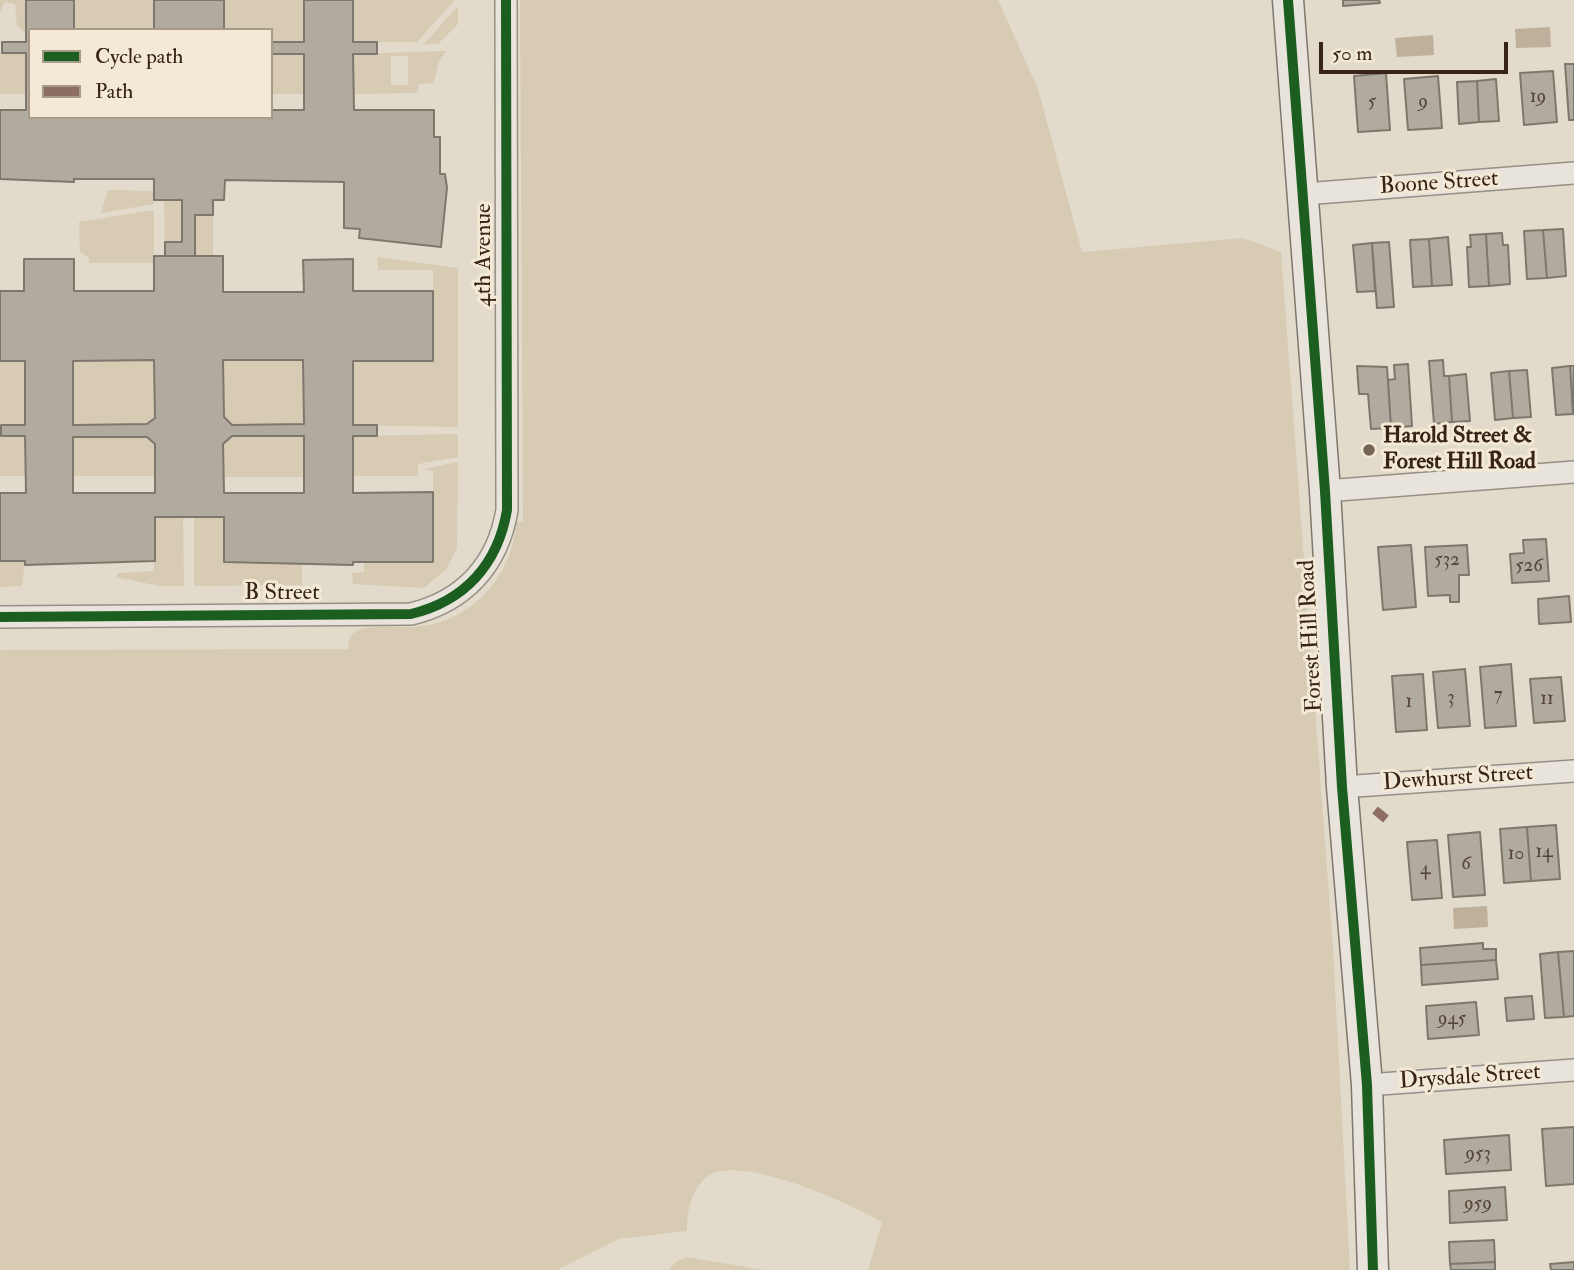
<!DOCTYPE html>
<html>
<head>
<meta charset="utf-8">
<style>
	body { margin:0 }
	#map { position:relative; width:1574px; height:1270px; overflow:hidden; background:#e2daca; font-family:"IM FELL Double Pica",serif }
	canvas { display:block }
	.legend { position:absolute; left:28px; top:28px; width:245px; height:91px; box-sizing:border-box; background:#f3e9d5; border:2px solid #a89a89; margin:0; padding:9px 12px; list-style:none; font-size:21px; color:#372417 }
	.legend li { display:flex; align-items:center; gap:14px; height:35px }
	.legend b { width:35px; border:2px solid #a89a89 }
	.scale { position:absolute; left:1319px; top:42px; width:189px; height:32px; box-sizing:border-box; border:4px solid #372417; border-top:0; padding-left:9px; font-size:21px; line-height:24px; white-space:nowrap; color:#372417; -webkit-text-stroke:5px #f3e9d5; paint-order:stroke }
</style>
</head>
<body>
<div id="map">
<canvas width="1574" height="1270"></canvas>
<ul class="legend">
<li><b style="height:9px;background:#1b5e20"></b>Cycle path</li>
<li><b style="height:9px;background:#8d6e63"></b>Path</li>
</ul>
<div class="scale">50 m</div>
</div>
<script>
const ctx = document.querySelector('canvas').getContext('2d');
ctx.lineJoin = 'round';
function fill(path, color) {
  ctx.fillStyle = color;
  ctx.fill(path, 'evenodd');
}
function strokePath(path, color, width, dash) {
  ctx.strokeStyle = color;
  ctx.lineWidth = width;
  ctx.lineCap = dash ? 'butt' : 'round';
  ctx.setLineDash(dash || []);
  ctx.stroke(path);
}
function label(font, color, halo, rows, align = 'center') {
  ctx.font = font + ' "IM FELL Double Pica",serif';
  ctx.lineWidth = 6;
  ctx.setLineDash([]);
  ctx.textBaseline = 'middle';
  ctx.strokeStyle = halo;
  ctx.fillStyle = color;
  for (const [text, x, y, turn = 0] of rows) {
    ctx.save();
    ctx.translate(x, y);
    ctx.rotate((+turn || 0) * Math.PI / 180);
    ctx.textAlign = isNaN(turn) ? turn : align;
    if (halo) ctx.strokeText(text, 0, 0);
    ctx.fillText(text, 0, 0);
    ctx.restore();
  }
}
const green = new Path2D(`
	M0,0H26V34L17,26L15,4L5,2L0,12Z
	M74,0H154V30H74Z
	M224,0H304V42H271V30H224Z
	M353,0H455L417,42H353Z
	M520,0H998L1038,89L1082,252L1243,238L1281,252L1333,949L1350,1270H868L882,1222C851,1204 738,1152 707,1177C690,1191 687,1212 687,1231L618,1239L557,1270H0V650L348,649L350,636L357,630C378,624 401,629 422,626C474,620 514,573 516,522H523Z
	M458,6V24L438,44H424Z
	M446,51L438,64L434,83L419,84L418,93L354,94L353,54ZM391,56H408V85H391Z
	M0,53H26V94H0Z
	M271,54H304V94H271Z
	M108,190L154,191V204L101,213Z
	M164,200H182V242H165Z
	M154,210V263H89V258L80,252L79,222Z
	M195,215H213V256H195Z
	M377,257L458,268V427L353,425V361L433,360V270H378Z
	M154,360L155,418L147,424L73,425V361Z
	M223,360H303L304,424L232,425L224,417Z
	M0,361H25V425H0Z
	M458,434V457L418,464V476H353V436Z
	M0,436H25L26,476H0Z
	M232,436H304V477H224L223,444Z
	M73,437H147L155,444V476H73Z
	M458,462L457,549L446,569L424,588L353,584L352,573L364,572V562H433V471L424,469Z
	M155,517H183L184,586H159L116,577L118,573L154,571Z
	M194,517H224V562H302V585L194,586Z
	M0,561H25L22,586L0,587Z
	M687,1257L764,1270H668L677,1261Z`);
const water = new Path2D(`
	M1550,27L1551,47L1516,48L1515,29Z
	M1433,35L1434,55L1397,57L1395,38Z
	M1487,906L1488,927L1454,929L1453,908Z`);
const building = new Path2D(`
	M26,0H74V30H30V117H271V110H304V54H271V42H304V0H353V42H377V54H353L354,110H434V137H440V174H445L447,188L441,247L359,238L360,229L344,228V182L225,180L224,200H213V215H195V256H165V242H182V200H154V179H74V182L0,179V110H26V53H2V42H26Z
	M154,0H224V30H154Z
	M1343,0H1379L1380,3L1343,6Z
	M1565,64H1574V120H1569Z
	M1553,71L1557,122L1524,125L1520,73Z
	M1386,73L1390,130L1358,132L1354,76Z
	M1438,76L1442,128L1408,130L1404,79Z
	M1496,79L1499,121L1479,122L1477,81Z
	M1477,81L1479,122L1459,124L1457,82Z
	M1563,229L1566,276L1547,278L1543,230Z
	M1543,230L1547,278L1527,279L1524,231Z
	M1502,233L1503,245H1508L1510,284L1489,286L1486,234Z
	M1486,234L1489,286L1469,287L1467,247H1471L1470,235Z
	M1448,237L1452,285L1432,286L1429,239Z
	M1429,239L1432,286L1413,287L1410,240Z
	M1389,242L1394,307L1377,308L1372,243Z
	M1372,243L1375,291L1357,292L1353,245Z
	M154,256H223V292H304L303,260L353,259V291H433V361H353V425H377V436H353V493L433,492V562H353V565L224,562V517H155V561L25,565V561H0V493H26L25,436H1V425H25V361H0V291H24V259H74V291H154ZM154,360L155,418L147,424L73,425V361ZM223,360H303L304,424L232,425L224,417ZM232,436H304V493H224L223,444ZM73,437H147L155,444V493H73Z
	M1443,360L1444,376H1449L1452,422L1434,424L1429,361Z
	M1408,364L1412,426L1391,428L1388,380L1395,379L1394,365Z
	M1357,366L1387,367L1391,428L1371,429L1368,394H1359Z
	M1570,366H1574L1573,414Z
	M1570,366L1573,414L1556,415L1552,368Z
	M1527,370L1531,417L1513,418L1509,371Z
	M1509,371L1513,418L1495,420L1491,373Z
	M1466,374L1470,421L1452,422L1449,376Z
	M1546,539L1549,581L1512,583L1510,554L1524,553L1523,540Z
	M1411,545L1416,607L1383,610L1378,547Z
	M1467,545L1469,575H1459V602H1450V595L1428,596L1425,547Z
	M1569,596L1571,622L1539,624L1538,599Z
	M1511,664L1516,726L1485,728L1480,667Z
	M1465,669L1470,726L1438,728L1433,672Z
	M1423,674L1427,730L1396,732L1392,676Z
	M1561,677L1565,721L1534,723L1530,679Z
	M1556,825L1560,879L1531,881L1527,827Z
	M1527,827L1531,881L1504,883L1500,829Z
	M1480,832L1485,895L1453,897L1448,835Z
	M1437,840L1442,898L1412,900L1407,842Z
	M1483,943V949H1496V960L1421,965L1420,948Z
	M1574,951V1016L1564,1017L1558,952Z
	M1558,952L1564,1017L1545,1018L1540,954Z
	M1496,960L1498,979L1422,985L1421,965Z
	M1532,996L1534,1019L1507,1021L1505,998Z
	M1476,1002L1479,1035L1428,1039L1426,1006Z
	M1574,1127V1184L1546,1186L1542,1129Z
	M1509,1135L1511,1170L1446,1174L1444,1140Z
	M1505,1187L1507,1220L1450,1223L1449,1191Z
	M1494,1240L1495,1262L1450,1264L1449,1242Z
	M1495,1262V1270H1451L1450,1264Z
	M1574,1262V1270H1551L1550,1264Z`);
const street = new Path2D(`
	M1304,194L1574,173
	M1325,491L1574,472
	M0,617L411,614C465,601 498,564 507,510L506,0
	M1342,787L1574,771
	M1367,1085L1574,1070`);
const secondary = new Path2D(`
	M1288,0L1325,491L1342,787L1367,1085L1373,1270`);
const quiet = new Path2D(`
	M1375,810L1386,819`);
const cycleway = new Path2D(`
	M1288,0L1325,491L1342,787L1367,1085L1373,1270
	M0,617L411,614C465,601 498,564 507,510L506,0`);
const markers = [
	[1369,450,7,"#736456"]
];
const numberNames = [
	["19",1538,98],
	["5",1372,103],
	["9",1423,103],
	["532",1447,561],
	["526",1529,567],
	["7",1498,696],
	["3",1451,699],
	["11",1547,700],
	["1",1409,703],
	["14",1544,853],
	["10",1516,855],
	["6",1466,865],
	["4",1425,870],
	["945",1452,1020],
	["953",1478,1155],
	["959",1478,1205]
];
const streetNames = [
	["Boone Street",1439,184,-4],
	["4th Avenue",485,255,-90],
	["B Street",282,594],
	["Forest Hill Road",1312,636,-93],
	["Dewhurst Street",1458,779,-4],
	["Drysdale Street",1470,1078,-4]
];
const poiNames = [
	["Harold Street &",1383,437],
	["Forest Hill Road",1383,463]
];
fill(green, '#d7cbb4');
fill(water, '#beb09a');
fill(building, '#b1aa9f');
strokePath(building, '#7e776d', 2);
strokePath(street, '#978f85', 24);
strokePath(secondary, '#7e776d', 33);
strokePath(street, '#e8e4dc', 21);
strokePath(secondary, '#e8e4dc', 30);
strokePath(quiet, '#8d6e63', 9, [18, 9]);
strokePath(cycleway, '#1b5e20', 10);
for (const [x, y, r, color] of markers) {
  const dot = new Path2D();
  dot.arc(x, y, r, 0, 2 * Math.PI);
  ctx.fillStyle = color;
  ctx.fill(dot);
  strokePath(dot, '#f3e9d5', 2.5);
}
label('19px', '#564639', null, numberNames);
label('23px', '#372417', '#f3e9d5', streetNames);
label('bold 23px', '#372417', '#f3e9d5', poiNames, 'left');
</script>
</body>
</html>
